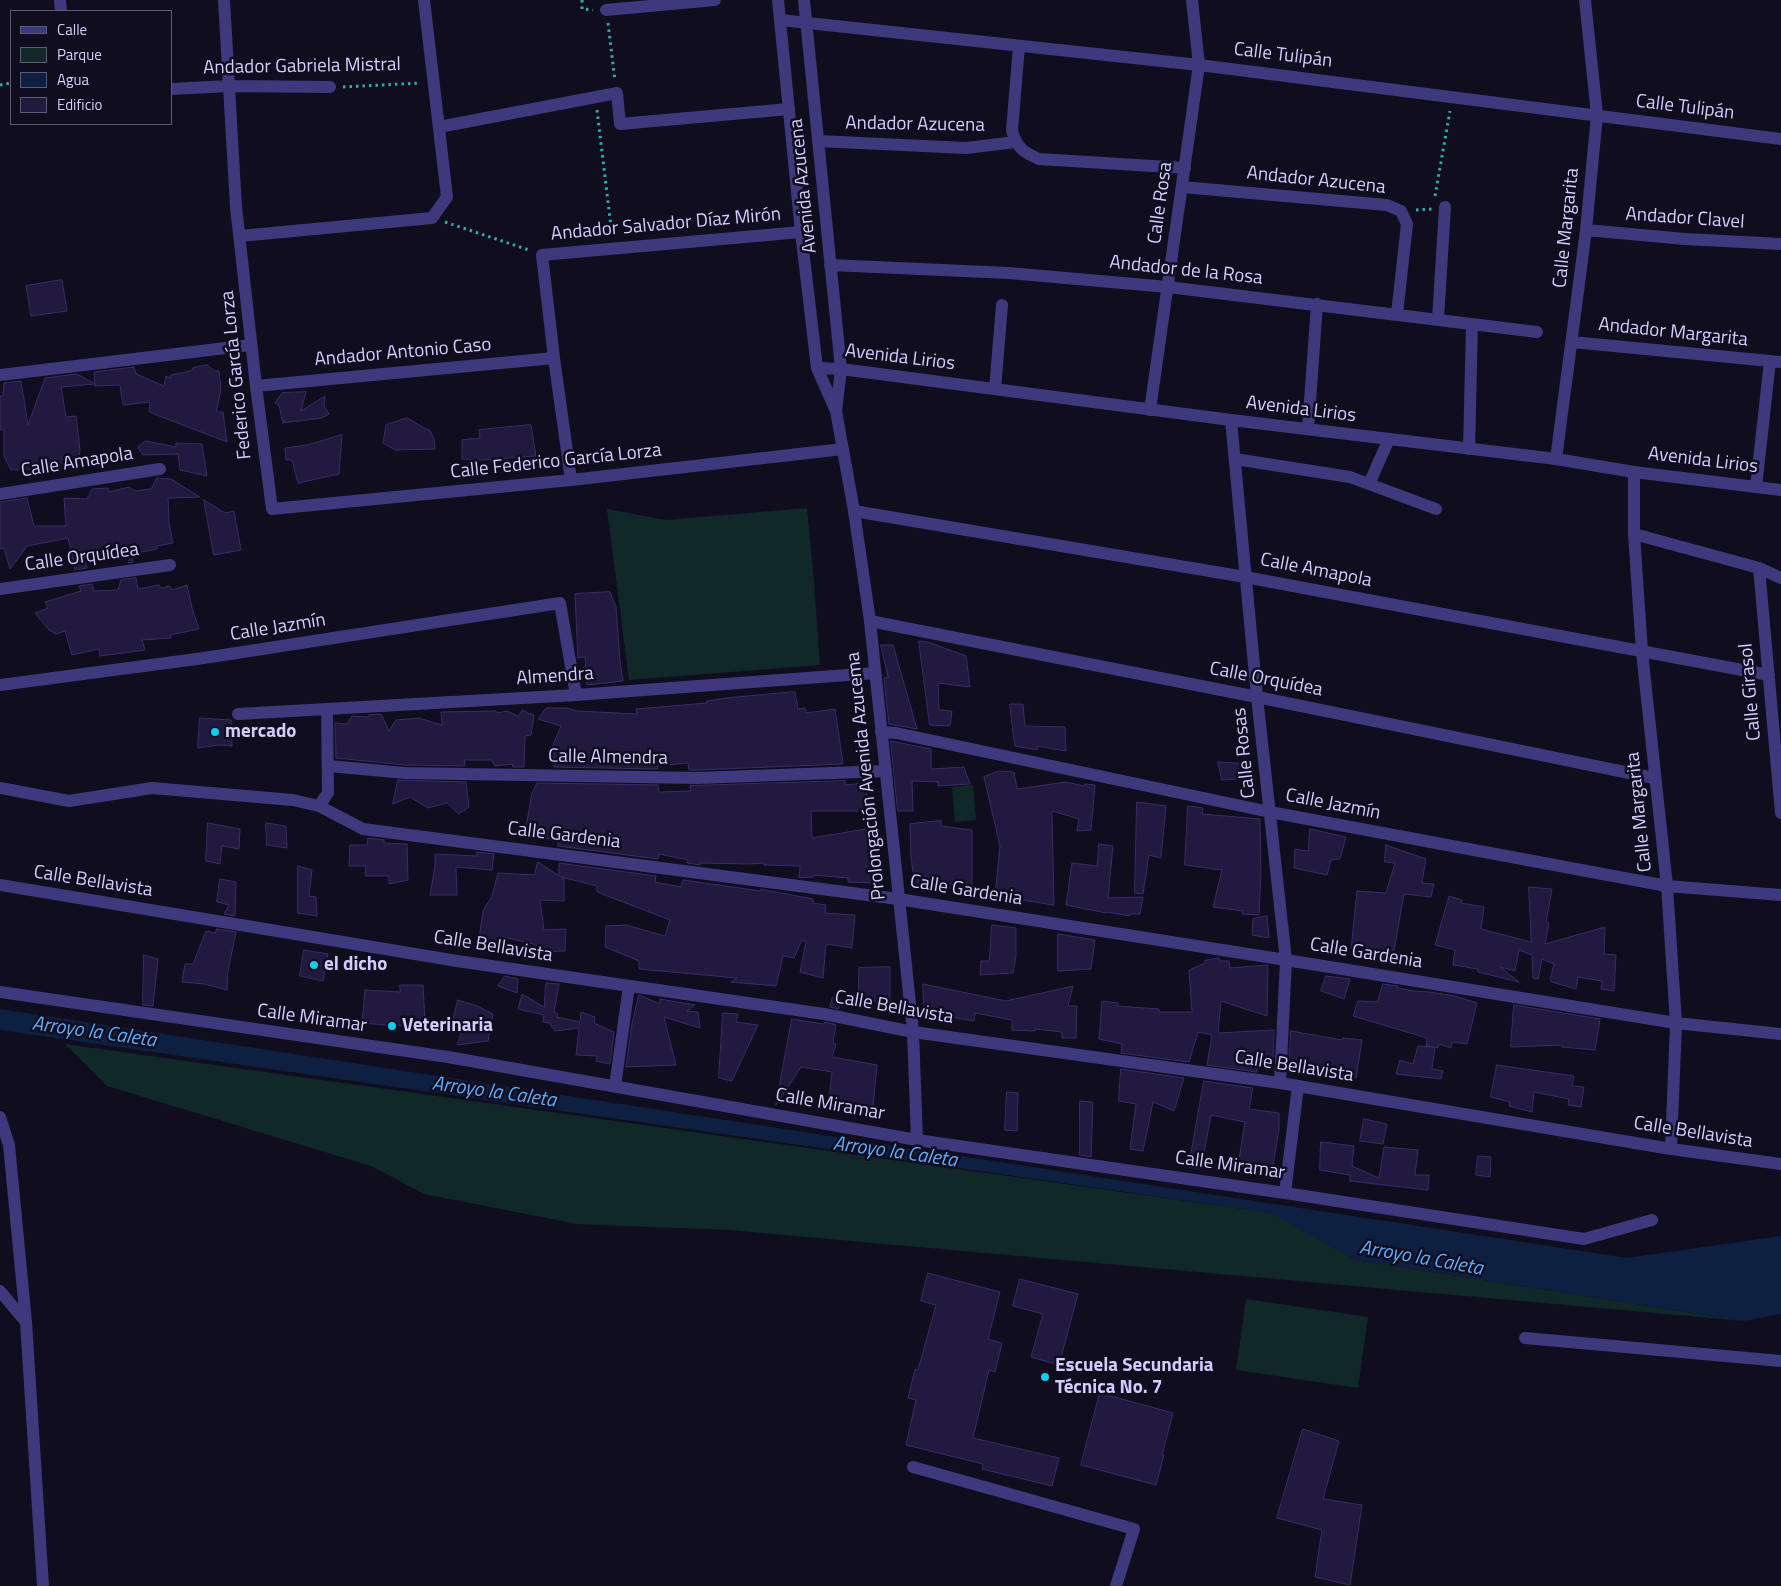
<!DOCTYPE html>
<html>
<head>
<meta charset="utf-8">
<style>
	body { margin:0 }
	#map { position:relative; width:1781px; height:1586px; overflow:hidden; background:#100d1f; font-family:"Titillium Web",sans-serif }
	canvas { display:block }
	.legend { position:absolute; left:10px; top:10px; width:162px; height:115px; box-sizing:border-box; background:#100d1f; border:1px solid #5e5978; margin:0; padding:6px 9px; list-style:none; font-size:15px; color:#d3ccfe }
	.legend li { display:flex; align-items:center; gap:10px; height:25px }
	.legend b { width:25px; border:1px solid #5e5978 }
</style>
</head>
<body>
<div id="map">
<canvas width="1781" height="1586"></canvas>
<ul class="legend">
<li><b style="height:6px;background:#3e397c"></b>Calle</li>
<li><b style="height:14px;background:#102828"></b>Parque</li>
<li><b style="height:14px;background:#0d2042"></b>Agua</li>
<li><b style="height:14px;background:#22193f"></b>Edificio</li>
</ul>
</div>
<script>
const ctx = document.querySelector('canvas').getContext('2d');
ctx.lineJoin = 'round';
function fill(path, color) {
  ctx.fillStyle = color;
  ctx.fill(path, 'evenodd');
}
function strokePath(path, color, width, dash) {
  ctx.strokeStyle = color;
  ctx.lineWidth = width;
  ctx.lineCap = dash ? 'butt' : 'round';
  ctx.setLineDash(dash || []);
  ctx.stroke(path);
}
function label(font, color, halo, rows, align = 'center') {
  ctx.font = font + ' "Titillium Web",sans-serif';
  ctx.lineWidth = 5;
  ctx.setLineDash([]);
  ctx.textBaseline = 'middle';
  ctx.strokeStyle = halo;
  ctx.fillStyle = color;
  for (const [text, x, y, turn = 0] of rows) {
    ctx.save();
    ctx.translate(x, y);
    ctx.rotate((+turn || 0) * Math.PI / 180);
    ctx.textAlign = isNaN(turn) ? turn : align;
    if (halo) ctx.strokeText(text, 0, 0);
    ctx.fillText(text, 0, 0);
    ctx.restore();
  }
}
const green = new Path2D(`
	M807,508L814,581L820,665L629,680L607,509L666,520Z
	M973,785L976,820L955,822L952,787Z
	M65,1044L1272,1213L1356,1260L1744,1321L729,1230L577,1224L424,1194L371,1166L107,1086Z
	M1246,1299L1368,1317L1358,1388L1236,1370Z`);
const water = new Path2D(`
	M0,1009L1627,1258L1781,1236V1314L1744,1321L1356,1260L1271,1213L0,1030Z`);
const building = new Path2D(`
	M62,280L67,311L31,316L26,286Z
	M207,365L215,371H219L221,390L216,412H223L227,442L149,412L150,402L123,405L120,385L95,386V384L61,387L66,417L76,416L80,450L78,462L56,463V468L11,470L4,456V429L0,430V396H3L4,383L21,381L28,425L45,378L77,374L95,384L94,372L134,367L136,374L164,386L166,376L170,378L171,375L191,371L193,368Z
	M306,392L301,411L325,396L324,406L329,414L322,418L282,423L285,421L282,420L279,405L275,403L282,393Z
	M407,418L430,431L434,439L435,449L395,450L383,443L386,425Z
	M531,425L536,456L482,460L462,459V440L480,438L479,430Z
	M342,435L339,474L298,483L292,460H286L285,448L307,445Z
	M146,441L176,447V443L202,444L207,476L180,470L178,454L143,455L138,447Z
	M157,478L171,479L200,497L168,498L169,523L173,543L157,546V549L132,554L133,562L128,563L132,554L85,561L87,568L75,570L68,538L27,546L10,569L4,548L0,549V502L27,498L34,526H66L64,498L87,499L92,489L108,488L109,492L129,487L135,491L151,489Z
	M204,500L225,513L234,511L241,550L214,555Z
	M136,578L138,589L159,585L161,588L170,586L172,590L187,585L192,608L199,629L170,635L171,638L142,640L145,650L100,656L99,649L72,655L65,631L56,634L49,630L35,613L48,608L45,602L81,591L79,586L92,584L94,591L118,590L121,580Z
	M610,592L616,607L620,661L623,681L587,685L585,657L578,658L575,594Z
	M919,641L928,642L966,656L970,687L938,683L939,710L952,711L950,726L930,725Z
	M881,645H893L917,729L889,724L884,678H888Z
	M795,692L798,709L805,708L806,713L835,709L843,764L697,770H689L688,763L657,766L658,769L554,767V753L550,752L561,726L538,719L546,708H566L577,711L637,714L636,709L707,703V701L726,698Z
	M1010,704H1023L1025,726L1065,727L1066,751L1037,746V750L1015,746Z
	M523,710L528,713L534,715L531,735L525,736L524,767H513L512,764L495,766L491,760H464L465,766L405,765L336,758L335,723L347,724L352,716L368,717L369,715L381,714L389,731L396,720L419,718L442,725L441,712L496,711L497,713L507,711L518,716Z
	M200,718L231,720L232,746L219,745L198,748Z
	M891,741L931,749V769L964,767L970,784L938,786V782L912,781L913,811H898Z
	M1218,762L1252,764L1254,778L1222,780Z
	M999,771L1014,772L1017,789L1066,782L1084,786L1085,784L1095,785L1091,830L1077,831L1079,819L1052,811L1054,905L995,896L1000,846L984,777Z
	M398,780L466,782L469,807L459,814L447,803L428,808L410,797L393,804Z
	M845,781V785L865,783L869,811H811L812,838L872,828L873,842H870L877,883L848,882V878L813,875V877L799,878L800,866L764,865V863L750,864L700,863V865L687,863L688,860L659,854L658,859L558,846V841L525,833L532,793L537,783L658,785L659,792L691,791L690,786Z
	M1137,802L1166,806L1161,858L1149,855L1143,894L1135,893Z
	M1188,806L1203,808L1202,814L1260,819L1261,874L1259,915L1242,914L1243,911L1213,907L1222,870L1185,865Z
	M941,821V826L972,830V891L941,887V889L915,886L911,857L910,824Z
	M208,823L240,829L239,849L222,846L220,864L206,861Z
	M266,823L286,826L287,848L267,845Z
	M1310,829L1346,837L1340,859L1331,860L1327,875L1294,868L1295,849L1308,851Z
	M368,838L384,840V843L407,844L408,880L389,884V876H365L366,866H349L350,845H367Z
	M1099,844L1113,846L1108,898L1143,897L1140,914H1130V916L1106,912V913L1066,905L1072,863L1097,866Z
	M1386,845L1426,859L1422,883L1434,884L1431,897L1404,894L1393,956L1365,948V951L1351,950L1357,891L1386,893L1395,863L1385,862Z
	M477,852L494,854L492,870L456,867L457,895H430L435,866V854L477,856Z
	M538,862L559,876V863L656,876L655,882L681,887L683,880L761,891V889L765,890L813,899V903L826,905L825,913L855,915L852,948L826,944L823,978L800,972L806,942L802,940L794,958L783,956L776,986L731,982L737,978L639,969V961L605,947L606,926L626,925L665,936L670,920L597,892V886L561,877L564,879V901L540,900L544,930L566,929L565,951L534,952V944L503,937V945L479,939L483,911L492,896L498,873L534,875Z
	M298,866L312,870L309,896L316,897L317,916L298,913Z
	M220,879L236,882L235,916L224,914L229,905L217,902Z
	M1529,887L1552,889L1546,922L1549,923L1545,944L1605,927L1604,954L1616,955L1614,991L1601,989L1602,981L1578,977L1576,989L1552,982L1550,980L1554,964L1542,959L1538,979L1533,978L1532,955L1519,950L1515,971L1500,967L1519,982L1478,972V969L1453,965L1455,950L1435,945L1449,896L1462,900L1461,903L1484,907L1481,929L1531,942Z
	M1267,916L1269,938L1252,935L1253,919Z
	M992,925L1016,928V956L1013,973L980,975L981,961H989Z
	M217,929L236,932L228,971L227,990L205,984L182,982L185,964H193L206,931L215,933Z
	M1058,934L1095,940L1091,969L1058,971Z
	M304,950L328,954L323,981L300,976Z
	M144,955L158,959L153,1006L143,1005Z
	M1219,958L1220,961H1229L1230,968L1268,965L1267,1016L1221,1001L1218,1033L1274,1030L1273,1065L1258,1064L1257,1072L1207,1065L1212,1035L1198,1032L1189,1062L1121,1053L1122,1044L1099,1039L1102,1001L1118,1003L1117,1006L1159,1009V1012H1192L1189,970L1205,963V961Z
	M890,967V1003L858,1000L859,968Z
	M505,976L518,979L517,993L498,986Z
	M1326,976L1350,979L1344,999L1321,991Z
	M546,983L559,984L554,1012L558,1014L557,1017L580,1022L581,1012L595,1017L594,1023L614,1032L610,1064L596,1061L597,1056L576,1055L579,1028L555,1031L549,1023L543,1022L544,1015L518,1009L522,994L544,1007Z
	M923,984L1006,1001L1073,986L1068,1006H1077L1076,1038H1062V1032L1035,1029V1031L1012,1030V1020L975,1013L974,1021L945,1016V1020L925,1015Z
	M1383,984L1398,986L1397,988L1414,991L1430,992L1455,996L1477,1003L1467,1044L1452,1042L1451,1048L1439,1044L1438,1048L1435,1047L1432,1069L1443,1071L1441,1079L1396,1074L1400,1060L1413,1064L1418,1046L1434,1047L1426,1046L1427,1038L1353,1016L1358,1001L1377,1002Z
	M400,985H423L425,1023L397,1026L362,1023L365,990L400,992Z
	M639,995L660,1004V999L695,1005L687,1011L698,1012L700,1028L664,1017L676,1065L626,1067L632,1024Z
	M833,997L840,999L839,1009L830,1007Z
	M458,1000L477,1006L493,1014L488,1041L457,1045L461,1034L451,1029Z
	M1514,1005L1600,1019L1595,1050L1562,1047V1045L1511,1047Z
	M723,1013L738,1014L736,1022L758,1025L732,1081L719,1078Z
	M792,1019L824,1024L825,1022L836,1025L833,1043L836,1044L832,1057L877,1065L873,1107L829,1099L832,1072L801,1067L776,1105Z
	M1291,1031L1342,1040L1343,1038L1362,1040L1356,1078L1338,1075L1339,1070L1308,1067V1072L1292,1069V1066H1289Z
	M1497,1065L1574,1076L1572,1086L1584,1087L1581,1107L1568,1105L1569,1099L1534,1092L1532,1112L1509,1106L1510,1102L1491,1097Z
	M1121,1069L1184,1078L1174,1111L1153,1102L1143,1151L1130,1149L1136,1104L1119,1101Z
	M1204,1081L1253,1088L1249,1109L1279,1113V1129L1272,1171L1238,1166L1245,1122L1211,1115L1201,1169L1189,1167Z
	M1007,1092L1018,1093L1017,1131L1005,1130Z
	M1080,1101L1093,1102L1091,1157L1080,1155Z
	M1364,1119L1387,1124L1383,1144L1360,1141Z
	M1321,1142L1354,1146L1352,1166L1379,1178L1384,1147L1418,1150L1415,1175H1429L1428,1190L1350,1181V1175L1320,1170Z
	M1478,1156L1491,1157L1490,1177L1476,1175Z
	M928,1273L1000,1292L988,1339L1002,1343L995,1372L989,1370L973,1438L1059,1458L1052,1486L982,1469L983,1464L906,1445L916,1400L908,1398L915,1369L918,1370L936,1305L921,1301Z
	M1020,1279L1078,1294L1059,1365L1031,1357L1043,1314L1013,1306Z
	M1100,1393L1173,1413L1162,1455H1164L1156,1485L1081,1465Z
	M1303,1429L1339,1441L1323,1499L1362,1505L1350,1585L1315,1577L1322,1530L1277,1518Z`);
const path = new Path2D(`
	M582,0V9L593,10
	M608,23L615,81
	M0,85L11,83
	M343,87L421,83
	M597,110L612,235
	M1435,196L1450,111
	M1416,210L1432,209
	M445,222L529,250`);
const minor = new Path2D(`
	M60,0L61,11
	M224,0L236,207L256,386L272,509L571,480L843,449
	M606,10L715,0
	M780,20L1199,65L1781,139
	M1019,46L1012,131C1017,148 1023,152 1039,159L1185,168
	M171,89L229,86L330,87
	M439,127L617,93L620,124L789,109
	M818,141L966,148L1015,142
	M1182,187L1387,205L1401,211L1407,224L1397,314
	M1586,230L1685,239L1781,244
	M240,236L432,218L447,197L424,0
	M830,265L1009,273L1168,287L1537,332
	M1438,319L1445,207
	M1572,342L1781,362
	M0,375L251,345
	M256,386L554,358
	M995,389L1002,305
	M1150,410L1199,65L1192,0
	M1231,420L1257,697L1286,960L1280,1083
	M1308,429L1317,304
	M1469,449L1472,324
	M1235,459L1350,477L1436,509
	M1556,459L1586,230L1597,115L1585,0
	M1634,472V534L1642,652L1667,886L1676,1023L1671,1149
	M571,480L554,358L542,255L801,232
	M1369,484L1389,439
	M1756,487L1770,361
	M0,494L160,469
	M854,511L1245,577L1769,675
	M1634,534L1759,568L1781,578
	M1759,568L1781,813
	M0,589L170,565
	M870,621L1257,697L1654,778
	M0,685L204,658L560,603L576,695
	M238,714L576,695L875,673
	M881,732L896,733L1270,812L1667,886L1781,895
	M329,766L405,773L697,778L886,771
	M0,788L69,801L152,788L293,800L319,806L363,829L898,899L1286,960L1676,1023L1781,1034
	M319,806L328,793L327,709
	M0,885L457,961L824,1014L913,1032L1280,1083L1671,1149L1781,1164
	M0,992L448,1057L917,1140L1285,1193L1584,1239L1652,1220
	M913,1032L917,1140
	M615,1086L629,986
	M0,1117L9,1145L26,1322L43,1586
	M1285,1193L1298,1086
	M0,1291L26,1322
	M1525,1338L1781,1361
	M913,1467L1134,1529L1116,1586`);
const tertiary = new Path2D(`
	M778,0L801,232L817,368L836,411L854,511L870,621L913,1032
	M804,0L841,369L836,411
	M817,368L841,369L1231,420L1556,459L1634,472L1781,490`);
const markers = [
	[215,732,5,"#06d0ef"],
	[314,965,5,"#06d0ef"],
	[392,1026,5,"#06d0ef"],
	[1045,1377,5,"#06d0ef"]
];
const streetNames = [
	["Calle Tulipán",1283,56,7],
	["Andador Gabriela Mistral",302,67,-1],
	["Calle Tulipán",1685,108,7],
	["Andador Azucena",915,125,1],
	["Andador Azucena",1316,181,6],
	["Avenida Azucena",804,186,-96],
	["Calle Rosa",1161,203,-82],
	["Andador Clavel",1685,219,4],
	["Andador Salvador Díaz Mirón",666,225,-5],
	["Calle Margarita",1567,228,-84],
	["Andador de la Rosa",1186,271,6],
	["Andador Margarita",1673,333,6],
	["Andador Antonio Caso",403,353,-5],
	["Avenida Lirios",900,358,7],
	["Federico García Lorza",237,375,-96],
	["Avenida Lirios",1301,410,7],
	["Avenida Lirios",1703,461,7],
	["Calle Federico García Lorza",556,462,-6],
	["Calle Amapola",77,463,-9],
	["Calle Orquídea",82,558,-8],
	["Calle Amapola",1316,571,11],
	["Calle Jazmín",278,628,-9],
	["Almendra",555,677,-4],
	["Calle Orquídea",1266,680,11],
	["Calle Girasol",1751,692,-95],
	["Calle Rosas",1245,753,-96],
	["Calle Almendra",608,758,1],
	["Prolongación Avenida Azucema",867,776,-96],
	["Calle Jazmín",1333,805,11],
	["Calle Margarita",1640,812,-96],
	["Calle Gardenia",564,836,7],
	["Calle Bellavista",93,882,9],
	["Calle Gardenia",966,891,9],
	["Calle Bellavista",493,947,9],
	["Calle Gardenia",1366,954,9],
	["Calle Bellavista",894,1008,10],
	["Calle Miramar",312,1019,8],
	["Calle Bellavista",1294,1067,9],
	["Calle Miramar",830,1105,10],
	["Calle Bellavista",1693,1133,9],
	["Calle Miramar",1230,1166,8]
];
const poiNames = [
	["mercado",225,732],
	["el dicho",324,965],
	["Veterinaria",402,1026],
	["Escuela Secundaria",1055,1366],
	["Técnica No. 7",1055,1388]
];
const waterNames = [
	["Arroyo la Caleta",94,1033,8],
	["Arroyo la Caleta",494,1093,8],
	["Arroyo la Caleta",895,1153,8],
	["Arroyo la Caleta",1421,1259,10]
];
fill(green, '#102828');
fill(water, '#0d2042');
fill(building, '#22193f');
strokePath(building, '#3a2c6a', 1);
strokePath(path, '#30adaa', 3, [2.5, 4]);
strokePath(minor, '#3e397c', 12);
strokePath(tertiary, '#3e397c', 12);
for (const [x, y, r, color] of markers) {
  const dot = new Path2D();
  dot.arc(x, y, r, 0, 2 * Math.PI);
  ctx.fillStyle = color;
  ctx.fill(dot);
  strokePath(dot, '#100d1f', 2);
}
label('19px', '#d3ccfe', '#100d1f', streetNames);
label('bold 19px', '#d3ccfe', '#100d1f', poiNames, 'left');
label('italic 20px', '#5dacfb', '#100d1f', waterNames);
</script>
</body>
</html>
